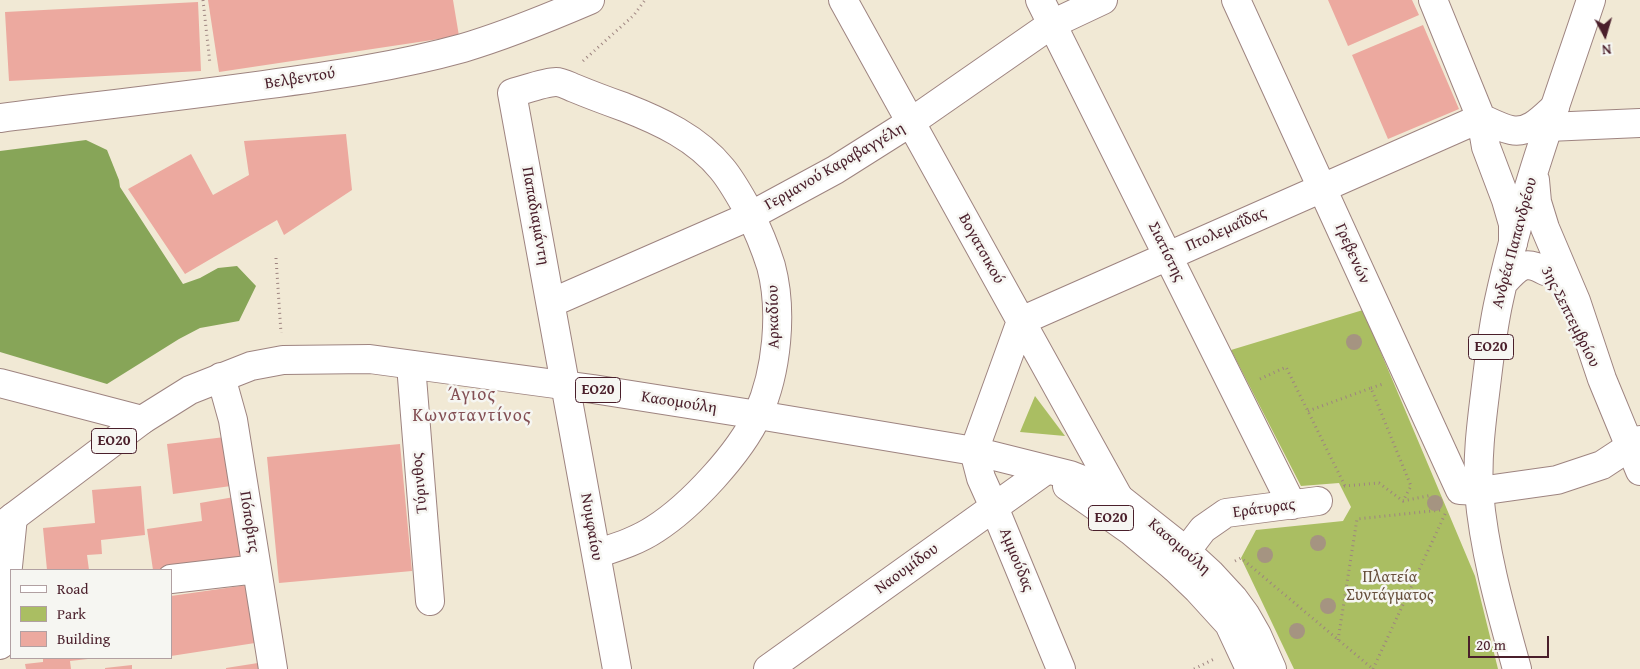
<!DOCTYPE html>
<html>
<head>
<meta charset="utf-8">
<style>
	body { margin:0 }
	#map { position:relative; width:1640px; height:669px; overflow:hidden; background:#f1e9d5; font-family:"Gentium Book Plus",serif }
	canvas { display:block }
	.legend { position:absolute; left:10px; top:569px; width:162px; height:90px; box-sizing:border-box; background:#f6f6f2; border:1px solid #b1a0a2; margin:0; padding:6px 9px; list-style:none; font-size:15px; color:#4a1f2b }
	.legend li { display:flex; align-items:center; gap:10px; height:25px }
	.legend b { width:25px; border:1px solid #b1a0a2 }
	.north { position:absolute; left:1580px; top:10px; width:50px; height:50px; -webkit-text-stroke:4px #f6f6f2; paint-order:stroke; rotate:174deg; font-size:14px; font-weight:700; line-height:20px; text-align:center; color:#4a1f2b }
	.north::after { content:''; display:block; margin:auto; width:18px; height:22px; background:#4a1f2b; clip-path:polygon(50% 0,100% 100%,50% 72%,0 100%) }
	.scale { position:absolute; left:1468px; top:636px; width:81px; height:22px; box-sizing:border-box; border:2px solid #4a1f2b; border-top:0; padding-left:6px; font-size:15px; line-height:18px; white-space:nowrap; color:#4a1f2b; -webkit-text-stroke:4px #f6f6f2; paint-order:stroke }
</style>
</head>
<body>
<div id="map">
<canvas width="1640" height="669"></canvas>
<ul class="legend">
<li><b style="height:6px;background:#fff"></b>Road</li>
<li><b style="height:14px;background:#aabe62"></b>Park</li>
<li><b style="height:14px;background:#eca99f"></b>Building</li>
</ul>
<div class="north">N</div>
<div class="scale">20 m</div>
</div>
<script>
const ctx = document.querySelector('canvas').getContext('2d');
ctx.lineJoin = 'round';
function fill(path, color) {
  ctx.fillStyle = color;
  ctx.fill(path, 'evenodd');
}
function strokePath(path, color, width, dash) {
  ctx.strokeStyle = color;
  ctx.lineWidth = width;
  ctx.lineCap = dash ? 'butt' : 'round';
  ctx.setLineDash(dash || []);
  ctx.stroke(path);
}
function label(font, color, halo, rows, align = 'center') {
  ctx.font = font + ' "Gentium Book Plus",serif';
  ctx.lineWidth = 5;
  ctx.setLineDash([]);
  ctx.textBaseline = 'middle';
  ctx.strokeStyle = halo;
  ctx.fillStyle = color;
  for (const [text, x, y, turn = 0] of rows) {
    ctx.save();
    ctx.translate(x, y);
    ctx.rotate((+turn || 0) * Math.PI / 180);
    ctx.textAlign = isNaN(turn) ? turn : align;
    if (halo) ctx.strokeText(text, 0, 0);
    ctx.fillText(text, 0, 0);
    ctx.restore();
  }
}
const green = new Path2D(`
	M1363,310L1475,576L1498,669H1294L1241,558L1256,530L1343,521L1351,507L1339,483L1301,486L1231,350Z
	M1035,396L1065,436L1020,432Z`);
const forest = new Path2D(`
	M86,140L107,150L119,180L120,187L183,284L200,278L218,268L237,266L256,286L239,321L200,328L179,339L107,384L0,352V151Z`);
const building = new Path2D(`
	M208,0H453L459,36L219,72Z
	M1328,0H1412L1419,15L1348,46Z
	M198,2L201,71L9,81L5,12Z
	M1423,25L1459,109L1388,139L1352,55Z
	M346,134L352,190L284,235L277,220L185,274L128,189L191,154L213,195L249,175L244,141Z
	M225,437L231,486L173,494L167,444Z
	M400,444L412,571L279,583L267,457Z
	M141,486L145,535L101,540L102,554L87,555L89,570H47L43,528L95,523L92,490Z
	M234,497L244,559L167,570H153L147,529L202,521L200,503Z
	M247,585L255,643L171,656V596Z
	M43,658H88V659L70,661L71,669H26L25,664L43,662Z
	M258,663L259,669H226V668Z
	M132,665V669H105V668Z`);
const path = new Path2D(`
	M203,0L210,64
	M583,61L634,15L645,0
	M276,258L281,333
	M1260,379L1286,367L1345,486
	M1371,388L1383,384
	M1308,411L1371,388L1411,486L1403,501
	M1344,486L1379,483L1403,501L1432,495
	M1235,561L1241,558L1373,669
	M1338,640L1357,519L1441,510
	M1194,669L1216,658
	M1373,669L1446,512`);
const minor = new Path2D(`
	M843,0L1119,498
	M1040,0L1292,505
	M1236,0L1460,490L1479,491L1557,480L1602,465L1640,440
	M1433,0L1481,118L1486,147L1506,200L1513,224V243
	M0,118C88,107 175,97 263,85C330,76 398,66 463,48C507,35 548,18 590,0
	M1548,127L1640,123
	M551,303L750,216L835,170L911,122L1052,24L1103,0
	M411,365L430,601
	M221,377L233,420L273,669
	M0,383L142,420
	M596,554C617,547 637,541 655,529C691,506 740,453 758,414C777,372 783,311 771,266C765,247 757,228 748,210C740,196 732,181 722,169C697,138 660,121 624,107C607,101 591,95 574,88C569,86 562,82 556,82C545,82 524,90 512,93L617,669
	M1174,567L1203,529L1226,513L1318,501
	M171,579L257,569
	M0,645L13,517
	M768,669L1046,470
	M1061,669L994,507L981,478L974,451L1021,321L1481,118C1490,122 1501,128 1511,130C1529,134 1543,118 1555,107`);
const major = new Path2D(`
	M1535,180L1537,202L1545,228L1576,301L1602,379L1640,471
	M1503,283C1518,267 1524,259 1545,271
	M1067,486L1131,531L1174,567L1198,590L1229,624L1250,669
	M0,527L142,420L190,390L251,366L283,360L370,359L593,389L758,415L974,451L1070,475L1093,484L1119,498L1186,551L1210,573L1234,599L1245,614L1257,635L1272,669
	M1517,669C1501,611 1484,552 1479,492C1477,459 1481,426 1485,394C1489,362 1492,331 1499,300C1521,198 1558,99 1591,0`);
const trees = [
	[1354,342],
	[1435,503],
	[1318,543],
	[1265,555],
	[1328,606],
	[1297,631]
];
const shields = [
	[1491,347,45],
	[598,390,45],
	[114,441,45],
	[1111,518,45]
];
const shieldNames = [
	["ΕΟ20",1491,347],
	["ΕΟ20",598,390],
	["ΕΟ20",114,441],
	["ΕΟ20",1111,518]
];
const streetNames = [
	["Βελβεντού",300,79,-9],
	["Γερμανού Καραβαγγέλη",835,167,-30],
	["Παπαδιαμάντη",535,216,80],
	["Πτολεμαΐδας",1226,230,-24],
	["Ανδρέα Παπανδρέου",1515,243,-75],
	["Βογατσικού",981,249,61],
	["Σιατίστης",1166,252,64],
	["Γρεβενών",1352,254,66],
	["Αρκαδίου",774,317,-91],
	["3ης Σεπτεμβρίου",1570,317,63],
	["Κασομούλη",679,403,9],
	["Τύρινθος",420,483,-95],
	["Εράτυρας",1264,509,-8],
	["Πόποβιτς",249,522,81],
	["Νυμφαίου",591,527,80],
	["Κασομούλη",1179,547,41],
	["Αμμούδας",1016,560,68],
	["Ναουμίδου",907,569,-36]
];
const parkNames = [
	["Πλατεία",1390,578],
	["Συντάγματος",1390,596]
];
const neighbourhoodNames = [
	["Άγιος",472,395],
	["Κωνσταντίνος",472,416]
];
fill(green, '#aabe62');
fill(forest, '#87a558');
fill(building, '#eca99f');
strokePath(minor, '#9e8480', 30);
strokePath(major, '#9e8480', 30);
strokePath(path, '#9e8480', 3, [1, 4]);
strokePath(minor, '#fff', 28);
strokePath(major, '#fff', 28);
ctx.fillStyle = '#a59481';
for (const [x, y] of trees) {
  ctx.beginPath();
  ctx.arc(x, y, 8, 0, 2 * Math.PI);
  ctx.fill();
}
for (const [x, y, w] of shields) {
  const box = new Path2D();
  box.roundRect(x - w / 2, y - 12.5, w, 25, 4);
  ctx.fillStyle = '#f6f6f2';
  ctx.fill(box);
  strokePath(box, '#4a1f2b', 1);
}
label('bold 15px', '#4a1f2b', null, shieldNames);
label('16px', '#4a1f2b', '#f6f6f2', streetNames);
label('16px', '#674f3c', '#f6f6f2', parkNames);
ctx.letterSpacing = '1px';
label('18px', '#834f54', '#f6f6f2', neighbourhoodNames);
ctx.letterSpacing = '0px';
</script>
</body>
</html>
